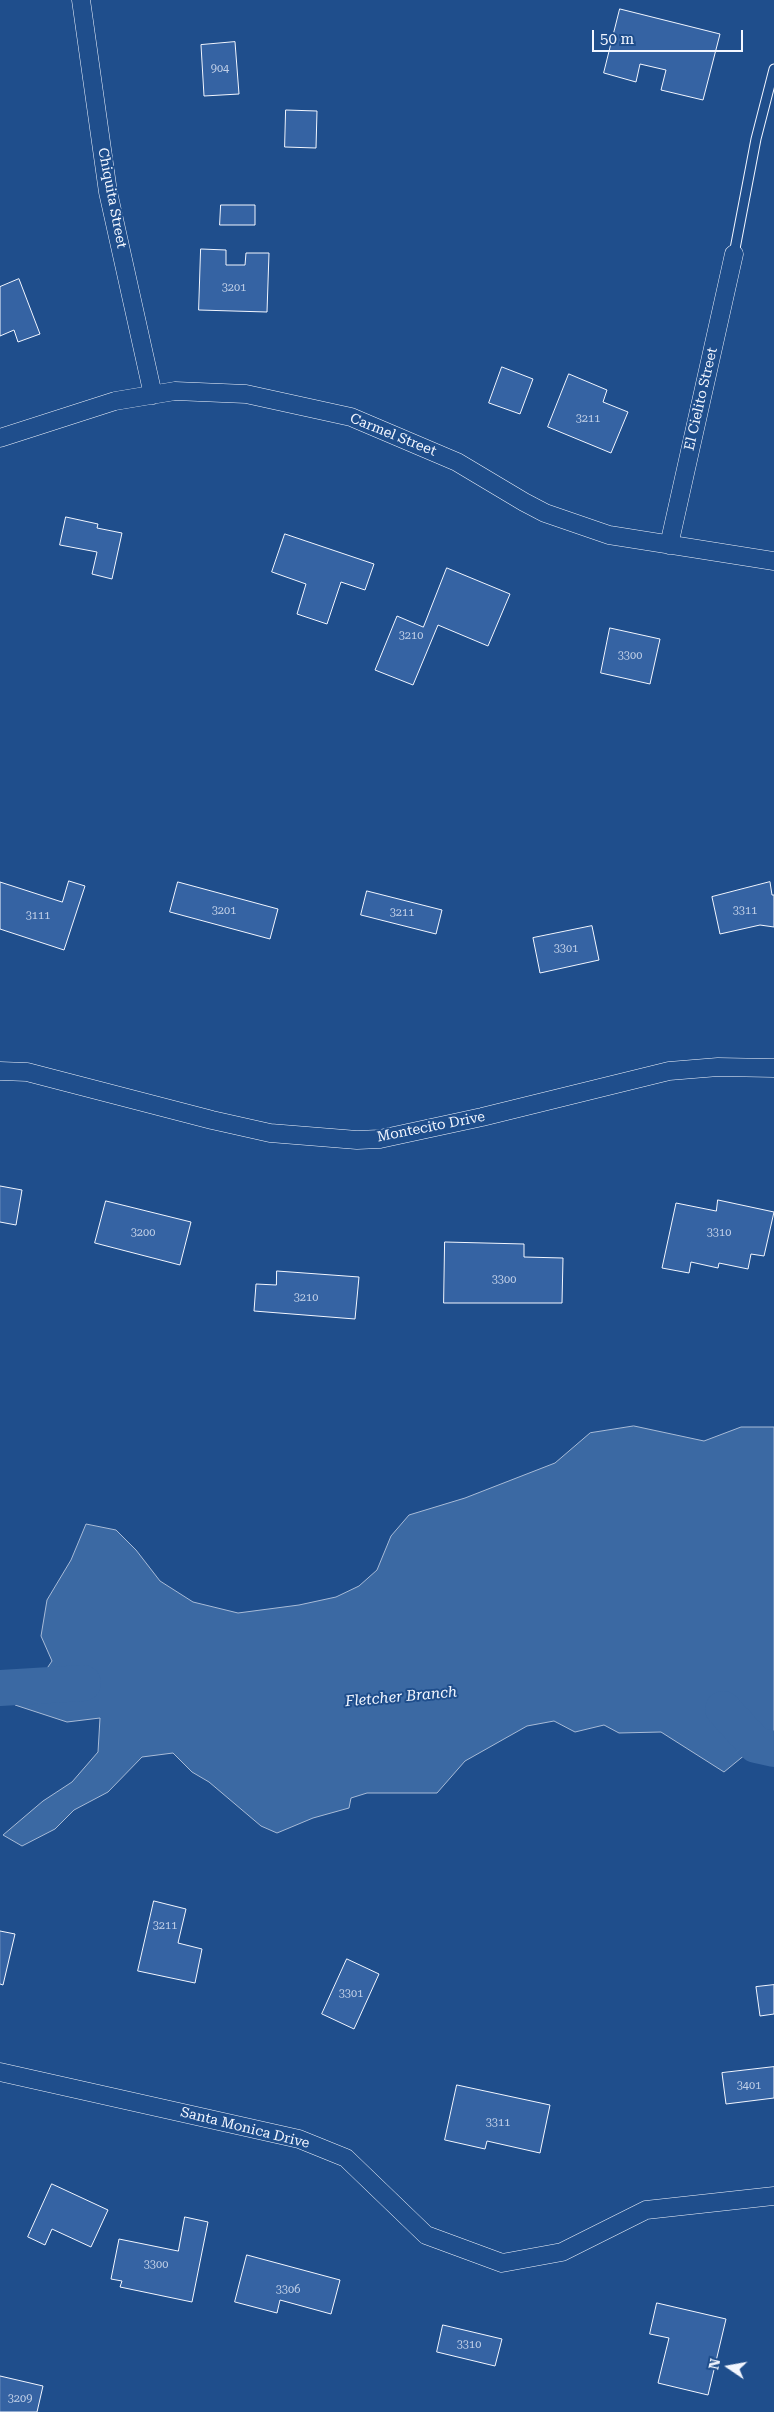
<!DOCTYPE html>
<html>
<head>
<meta charset="utf-8">
<style>
	body { margin:0 }
	#map { position:relative; width:774px; height:2412px; overflow:hidden; background:#1f4e8c; font-family:"Roboto Serif",serif }
	canvas { display:block }
	.north { position:absolute; left:704px; top:2342px; width:50px; height:50px; -webkit-text-stroke:4px #1f4e8c; paint-order:stroke; rotate:282deg; font-size:14px; font-weight:700; line-height:20px; text-align:center; color:#f2f6ff }
	.north::after { content:''; display:block; margin:auto; width:18px; height:22px; background:#f2f6ff; clip-path:polygon(50% 0,100% 100%,50% 72%,0 100%) }
	.scale { position:absolute; left:592px; top:30px; width:151px; height:22px; box-sizing:border-box; border:2px solid #f2f6ff; border-top:0; padding-left:6px; font-size:15px; line-height:18px; white-space:nowrap; color:#f2f6ff; -webkit-text-stroke:4px #1f4e8c; paint-order:stroke }
</style>
</head>
<body>
<div id="map">
<canvas width="774" height="2412"></canvas>
<div class="north">N</div>
<div class="scale">50 m</div>
</div>
<script>
const ctx = document.querySelector('canvas').getContext('2d');
ctx.lineJoin = 'round';
function fill(path, color) {
  ctx.fillStyle = color;
  ctx.fill(path, 'evenodd');
}
function strokePath(path, color, width, dash) {
  ctx.strokeStyle = color;
  ctx.lineWidth = width;
  ctx.lineCap = dash ? 'butt' : 'round';
  ctx.setLineDash(dash || []);
  ctx.stroke(path);
}
function label(font, color, halo, rows, align = 'center') {
  ctx.font = font + ' "Roboto Serif",serif';
  ctx.lineWidth = 4;
  ctx.setLineDash([]);
  ctx.textBaseline = 'middle';
  ctx.strokeStyle = halo;
  ctx.fillStyle = color;
  for (const [text, x, y, turn = 0] of rows) {
    ctx.save();
    ctx.translate(x, y);
    ctx.rotate((+turn || 0) * Math.PI / 180);
    ctx.textAlign = isNaN(turn) ? turn : align;
    if (halo) ctx.strokeText(text, 0, 0);
    ctx.fillText(text, 0, 0);
    ctx.restore();
  }
}
const water = new Path2D(`
	M634,1426L704,1441L741,1427H774V1731L724,1772L661,1732L619,1733L604,1725L575,1732L554,1721L527,1726L465,1761L437,1793H367L351,1798L349,1808L313,1818L277,1833L261,1826L209,1782L192,1772L173,1753L142,1757L108,1792L74,1810L55,1829L22,1846L3,1835L43,1801L72,1782L98,1752L100,1718L67,1722L15,1705L35,1686L52,1661L41,1636L47,1600L71,1560L86,1524L116,1530L136,1550L160,1581L193,1602L238,1613L299,1605L336,1597L359,1586L377,1570L391,1536L409,1515L465,1498L555,1463L590,1433Z`);
const river = new Path2D(`
	M0,1688L83,1683
	M723,1709L756,1745L774,1749`);
const building = new Path2D(`
	M620,9L720,34L703,100L661,90L666,70L640,64L636,82L604,73Z
	M235,42L239,94L204,96L201,45Z
	M286,110L317,111L316,148L285,147Z
	M221,205H255V225H220Z
	M201,249L226,250V265H245L246,253H269L267,312L199,310Z
	M19,279L40,334L18,342L14,330L0,336V287Z
	M502,367L533,379L520,414L489,403Z
	M569,374L607,390L603,402L628,412L611,453L548,427Z
	M66,517L98,524L97,528L122,533L112,579L92,574L97,552L60,545Z
	M285,534L374,564L365,590L341,582L327,624L297,614L306,584L272,572Z
	M447,568L510,594L488,646L438,625L413,685L375,670L397,616L423,627Z
	M610,628L660,639L650,684L601,673Z
	M69,881L85,886L64,950L0,929V882L62,902Z
	M178,882L278,909L270,939L170,912Z
	M770,882L772,895H774V927L760,925L720,934L712,897Z
	M367,891L442,910L436,934L361,915Z
	M592,926L599,960L540,973L533,938Z
	M0,1186L22,1190L16,1225L0,1222Z
	M718,1200L774,1212L764,1256L751,1254L748,1269L719,1263L718,1268L691,1262L689,1273L662,1268L676,1203L716,1211Z
	M106,1201L191,1222L180,1265L95,1243Z
	M445,1242L524,1244V1257L563,1258L562,1303H444Z
	M277,1271L359,1277L355,1319L254,1311L256,1284L276,1285Z
	M154,1901L186,1909L178,1943L202,1949L195,1983L138,1971Z
	M0,1931L15,1934L3,1985L0,1984Z
	M347,1959L379,1974L354,2029L322,2014Z
	M774,1985V2014L760,2016L756,1987Z
	M774,2067V2098L726,2104L722,2073Z
	M457,2085L550,2105L540,2153L487,2141L485,2149L445,2140Z
	M52,2184L108,2210L91,2247L52,2229L45,2245L28,2237Z
	M185,2217L208,2222L192,2302L120,2287L122,2281L111,2279L119,2239L178,2251Z
	M247,2255L340,2280L331,2314L280,2300L277,2313L235,2302Z
	M657,2303L726,2319L708,2395L658,2383L669,2338L650,2334Z
	M443,2325L502,2339L495,2366L437,2352Z
	M0,2376L43,2386L37,2412H0Z`);
const lane = new Path2D(`
	M734,254L756,139L774,69`);
const street = new Path2D(`
	M81,0L108,192L153,395
	M0,438L115,401L175,391L246,394L351,417L457,462L524,502L545,513L609,535L774,561
	M669,545L734,254
	M0,1071L27,1072L212,1120L270,1133L357,1140L380,1139L482,1117L669,1071L718,1067L774,1068
	M0,2072L299,2139L346,2158L426,2235L502,2263L562,2252L646,2210L774,2196`);
const numberNames = [
	["904",220,69],
	["3201",234,288],
	["3211",588,419],
	["3210",411,636],
	["3300",630,656],
	["3201",224,911],
	["3311",745,911],
	["3211",402,913],
	["3111",38,916],
	["3301",566,949],
	["3200",143,1233],
	["3310",719,1233],
	["3300",504,1280],
	["3210",306,1298],
	["3211",165,1926],
	["3301",351,1994],
	["3401",749,2086],
	["3311",498,2123],
	["3300",156,2265],
	["3306",288,2290],
	["3310",469,2345],
	["3209",20,2399]
];
const streetNames = [
	["Chiquita Street",112,198,79],
	["El Cielito Street",701,399,-77],
	["Carmel Street",393,435,22],
	["Montecito Drive",431,1127,-11],
	["Santa Monica Drive",245,2128,14]
];
const waterNames = [
	["Fletcher Branch",401,1697,-5]
];
fill(water, '#3b69a3');
strokePath(water, '#a8bbd7', 1);
strokePath(river, '#3b69a3', 36);
fill(building, '#3563a3');
strokePath(building, '#f2f6ff', 1);
strokePath(lane, '#f2f6ff', 11);
strokePath(street, '#f2f6ff', 19);
strokePath(lane, '#1f4e8c', 9);
strokePath(street, '#1f4e8c', 18);
label('11px', '#c3d1e8', null, numberNames);
label('14px', '#f2f6ff', '#1f4e8c', streetNames);
label('italic 15px', '#f2f6ff', '#1f4e8c', waterNames);
</script>
</body>
</html>
